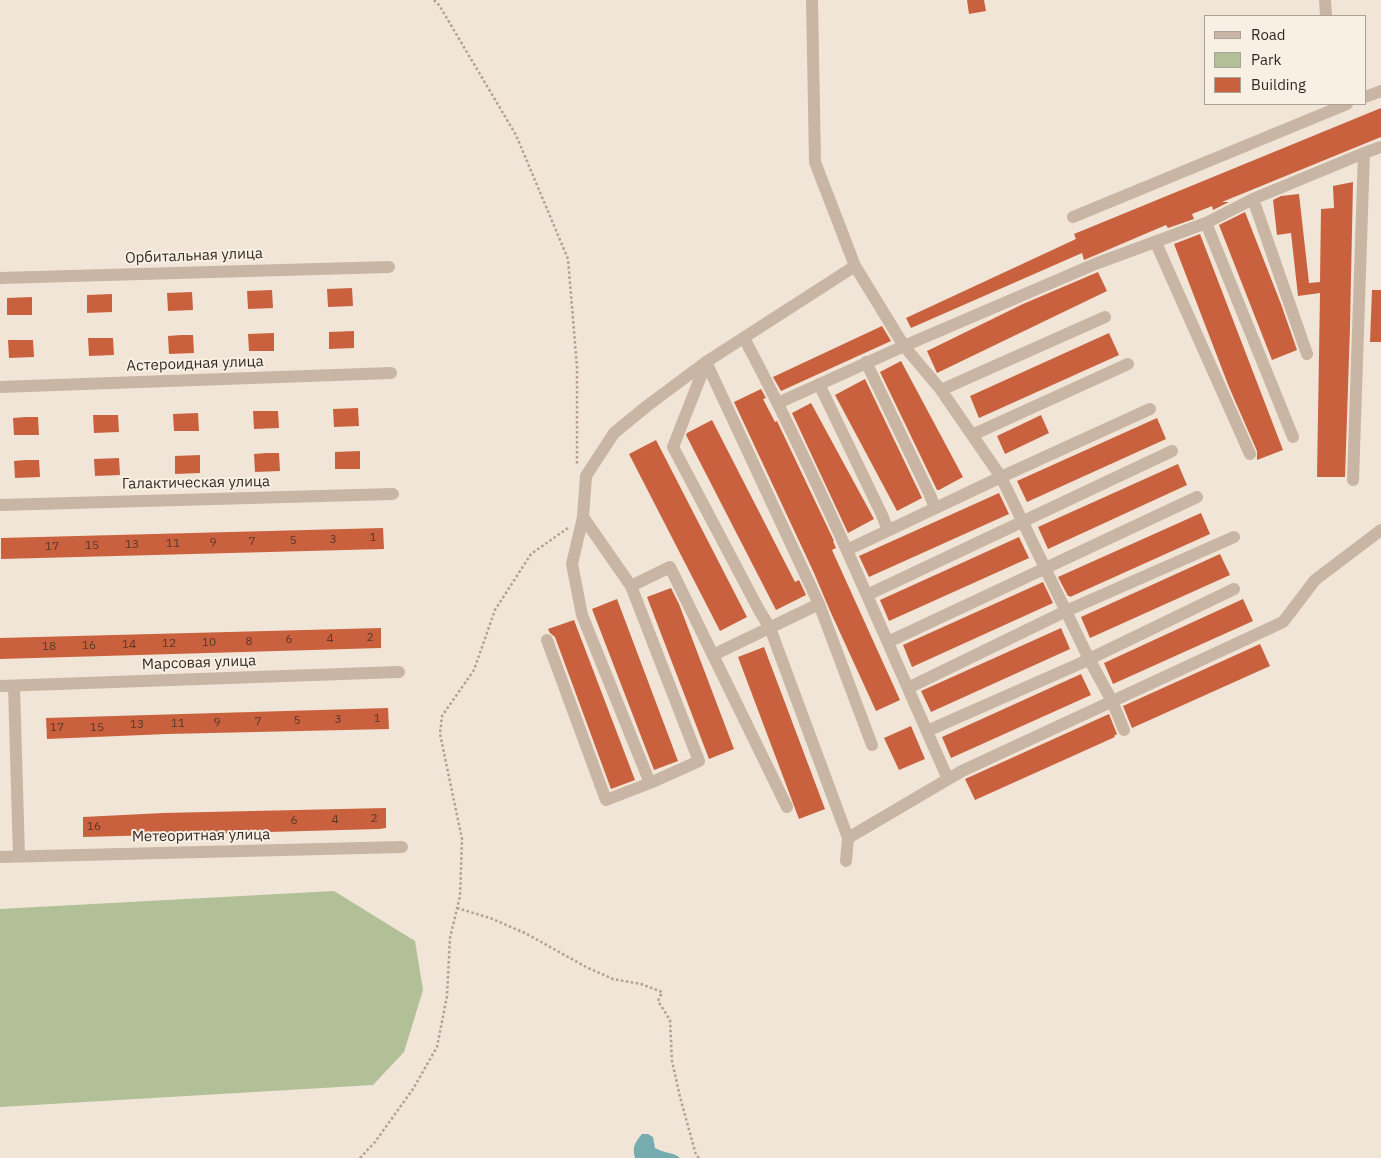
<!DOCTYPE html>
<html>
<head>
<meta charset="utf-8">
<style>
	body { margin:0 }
	#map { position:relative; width:1381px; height:1158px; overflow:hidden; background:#f1e5d7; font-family:"IBM Plex Sans",sans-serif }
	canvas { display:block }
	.legend { position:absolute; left:1204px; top:15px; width:162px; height:90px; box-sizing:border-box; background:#f9f0e4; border:1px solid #aaa198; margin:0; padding:6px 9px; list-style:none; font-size:15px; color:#342a25 }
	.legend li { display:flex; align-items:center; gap:10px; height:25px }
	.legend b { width:25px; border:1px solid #aaa198 }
</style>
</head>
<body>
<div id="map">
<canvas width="1381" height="1158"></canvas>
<ul class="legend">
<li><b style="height:6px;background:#c9b5a3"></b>Road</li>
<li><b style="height:14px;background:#b2c097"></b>Park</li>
<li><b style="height:14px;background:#c9613e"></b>Building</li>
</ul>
</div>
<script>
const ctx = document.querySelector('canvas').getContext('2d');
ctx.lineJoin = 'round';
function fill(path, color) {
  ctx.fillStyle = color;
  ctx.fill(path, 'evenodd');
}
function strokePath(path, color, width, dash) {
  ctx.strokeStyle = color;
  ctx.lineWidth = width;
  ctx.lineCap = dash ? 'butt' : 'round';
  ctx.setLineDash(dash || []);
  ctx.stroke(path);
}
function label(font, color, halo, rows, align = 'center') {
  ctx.font = font + ' "IBM Plex Sans",sans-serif';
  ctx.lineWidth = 4;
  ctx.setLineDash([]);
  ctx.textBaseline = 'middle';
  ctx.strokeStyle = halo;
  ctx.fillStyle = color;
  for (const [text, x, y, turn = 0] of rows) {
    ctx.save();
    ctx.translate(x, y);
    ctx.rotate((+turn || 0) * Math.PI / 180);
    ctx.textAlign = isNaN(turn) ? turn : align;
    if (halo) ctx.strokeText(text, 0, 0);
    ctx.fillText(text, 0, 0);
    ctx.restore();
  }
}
const green = new Path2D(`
	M334,891L415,941L423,990L404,1052L373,1085L0,1107V909Z`);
const water = new Path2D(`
	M642,1134H648L653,1137L655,1148C663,1153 673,1152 680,1158H635C632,1146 635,1143 642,1134Z`);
const building = new Path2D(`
	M967,0H984L986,11L969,14Z
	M1381,108V137L1222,202H1229L1213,210L1212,206L1192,214L1194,219L1168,228L1166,225L1084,260L1082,253L911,328L906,318L1076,239L1074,234Z
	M1353,182L1350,327L1345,477H1317L1320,293L1298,296L1291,233L1277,235L1273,200L1281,196L1299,194L1309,283L1320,282L1321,209L1334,208L1333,186Z
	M1245,212L1281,304L1297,350L1272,360L1219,225Z
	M1200,234L1283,450L1257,460V451L1229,387L1174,244Z
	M1098,272L1107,291L937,373L927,351L1023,304Z
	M352,288L353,306L328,307L327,289Z
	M272,290L273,308L248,309L247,291Z
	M1372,290H1381V342H1370Z
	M192,292L193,310L168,311L167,293Z
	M112,294V312L87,313V295Z
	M32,297V315H7V298Z
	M882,326L891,341L781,391L773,377Z
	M354,331V348L329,349V332Z
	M274,333V351H249L248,334Z
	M1109,333L1119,355L979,418L970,396Z
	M181,335H193L194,353L169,354L168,336Z
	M88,338H113L114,355L89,356Z
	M8,340H33L34,357L9,358Z
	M901,361L963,477L939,490H937L880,372Z
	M865,379L922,498L897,511L835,395Z
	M761,389L766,398L763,399L775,422L777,421L834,541H833L836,548L832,550L900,700L876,711L831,613L814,573L734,402Z
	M811,403L874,519L848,533L792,413Z
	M358,408L359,426L334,427L333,409Z
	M253,411H278L279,428L254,429Z
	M198,413L199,431H174L173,414Z
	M93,415H118L119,432L94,433Z
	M1041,415L1049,433L1005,454L997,436Z
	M26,417H38L39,435H14L13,418Z
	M1157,418L1166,439L1027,502L1017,481Z
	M712,420L795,582L799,580L806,595L776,610L686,435L687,433Z
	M656,440L747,617L720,631L629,454Z
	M360,451V469H335V452Z
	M267,453H279L280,471L255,472L254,454Z
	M200,455V473L175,474V456Z
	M119,458L120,475L95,476L94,459Z
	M26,460H39L40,477L15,478L14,461Z
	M1178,464L1187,485L1048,549L1038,527Z
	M999,493L1009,514L869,577L859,556Z
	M1201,513L1210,534L1070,597V596H1068L1058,577Z
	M383,528L384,549L1,559V538Z
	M1019,537L1029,558L889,621L880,600Z
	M1220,554L1230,575L1090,638L1081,617Z
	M1043,582L1053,603L912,667L903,645Z
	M671,588L679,604L734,749L709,759L647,597Z
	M617,599L678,761L654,770L592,609Z
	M1243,599L1253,621L1113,684L1104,663Z
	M574,620L635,780L611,789L555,637L550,633L548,629Z
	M381,628V648L0,659V638Z
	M1061,628L1070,649L931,712L921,691Z
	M1260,644L1270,666L1132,728L1123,706Z
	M764,647L825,809L799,819L738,657Z
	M1081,674L1091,695L951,758L942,737Z
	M388,708L389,729L167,734L47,739L46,718Z
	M1109,714L1117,734L1114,736L1115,737L975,800L965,779Z
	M911,726L925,759L899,770L884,738Z
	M386,808V828L379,829L83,837V817L163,813Z`);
const path = new Path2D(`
	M434,0L439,5L516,135L568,259L577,367V466
	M457,908L490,918L525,933L588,968L613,979L641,984L662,992L658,1001L670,1020L672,1061L680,1097L696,1155L699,1158
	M360,1158L375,1142L413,1089L437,1047L447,996L450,938L460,896L462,839L440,734L442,716L474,670L495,610L531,554L568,528`);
const minor = new Path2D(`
	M812,0L815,162L855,266L904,346L941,390L1001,477L1089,659L1112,701L1124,730
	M1325,0L1326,16
	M1365,97L1381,91
	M1253,199L1307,354
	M1073,217L1347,104
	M1206,223L1293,437
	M1156,243L1250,454
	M0,278L389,267
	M744,338C820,481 882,631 948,779
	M706,362L819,604L872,745
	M866,362L930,495L935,508
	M706,363L673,447L759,610L770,628L848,838L846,861
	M819,384L882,515L888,530
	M0,387L391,373
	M941,390L1105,317
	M778,403L904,346L1095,264L1206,223L1253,199L1364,153L1381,147
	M972,435L1128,364
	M1353,480L1364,153
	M0,505L393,494
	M583,517L631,586L670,567L787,807
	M847,550L1001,477L1150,409
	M867,595L1172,451
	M547,640L606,800L650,783L699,761L631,586
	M888,642L1197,497
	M713,655L819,604
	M0,686L399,672
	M14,686L19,856
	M908,688L1066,611L1234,537
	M927,731L1079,664L1234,589
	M650,783L582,615L572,564L583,517L586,476L614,433L647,406L706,362L855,266
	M848,838L962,771L1283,622L1315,580L1381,530
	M0,857L402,847`);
const numberNames = [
	["1",373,538],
	["3",333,540],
	["5",293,541],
	["7",252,542],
	["9",213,543],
	["11",173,544],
	["13",132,545],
	["15",92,546],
	["17",52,547],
	["2",370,638],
	["4",330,639],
	["6",289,640],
	["8",249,642],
	["10",209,643],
	["12",169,644],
	["14",129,645],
	["16",89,646],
	["18",49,647],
	["1",377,719],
	["3",338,720],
	["5",297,721],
	["7",258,722],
	["9",217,723],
	["11",178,724],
	["13",137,725],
	["17",57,728],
	["15",97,728],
	["2",374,819],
	["4",335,820],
	["6",294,821],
	["16",94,827]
];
const streetNames = [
	["Орбитальная улица",194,256,-2],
	["Астероидная улица",195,364,-2],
	["Галактическая улица",196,483,-1],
	["Марсовая улица",199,663,-2],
	["Метеоритная улица",201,836,-1]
];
fill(green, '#b2c097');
fill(water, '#76acaf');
fill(building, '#c9613e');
strokePath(path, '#b59f8e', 2.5, [2.5, 2.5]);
strokePath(minor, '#c9b5a3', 12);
label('12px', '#59382b', null, numberNames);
label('15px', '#342a25', '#f9f0e4', streetNames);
</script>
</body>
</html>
